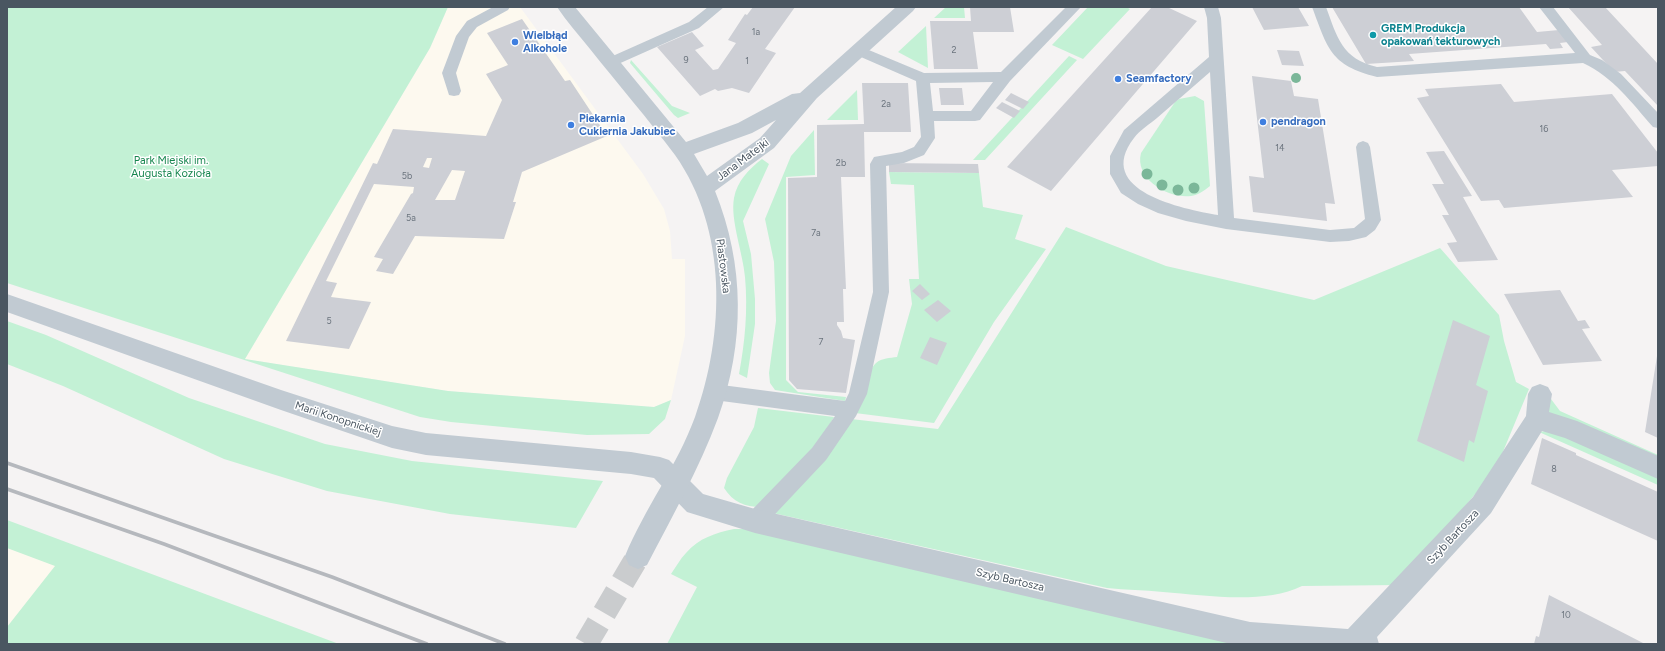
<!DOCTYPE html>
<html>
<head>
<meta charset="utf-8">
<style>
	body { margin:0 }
	#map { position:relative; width:1665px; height:651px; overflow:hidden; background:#f5f3f3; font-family:Figtree,sans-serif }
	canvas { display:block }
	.frame { position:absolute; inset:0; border:8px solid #4a5661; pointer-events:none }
</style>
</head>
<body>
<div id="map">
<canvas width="1665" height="651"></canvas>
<div class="frame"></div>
</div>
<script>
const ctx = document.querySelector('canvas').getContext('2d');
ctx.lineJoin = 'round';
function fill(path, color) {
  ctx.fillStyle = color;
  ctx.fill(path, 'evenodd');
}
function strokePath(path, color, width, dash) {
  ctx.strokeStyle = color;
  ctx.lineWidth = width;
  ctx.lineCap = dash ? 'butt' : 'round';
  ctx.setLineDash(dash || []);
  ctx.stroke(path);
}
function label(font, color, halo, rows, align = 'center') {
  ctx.font = font + ' Figtree,sans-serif';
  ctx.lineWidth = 3;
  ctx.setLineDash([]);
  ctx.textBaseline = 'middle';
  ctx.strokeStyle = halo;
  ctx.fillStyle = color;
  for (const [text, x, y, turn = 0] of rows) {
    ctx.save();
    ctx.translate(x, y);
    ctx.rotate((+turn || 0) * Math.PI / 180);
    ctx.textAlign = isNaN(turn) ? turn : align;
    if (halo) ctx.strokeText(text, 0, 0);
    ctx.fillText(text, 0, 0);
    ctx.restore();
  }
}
const commercial = new Path2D(`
	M448,7H520L643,174L664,209L670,231L672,259H685V336L671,400L654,407L448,391L245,359L430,48Z
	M7,547L108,585L7,644Z`);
const green = new Path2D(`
	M7,7H448L430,48L245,359L448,391L654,407L671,400L665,419L649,434L587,435L451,422L420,417L7,283Z
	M946,7H964L965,18H934Z
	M1088,7H1126L1130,9L1083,59L1052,45Z
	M926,26L928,68L898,52Z
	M1069,56L1077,60L985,160H973Z
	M631,60L672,106L690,113L678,118L674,115L630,63Z
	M857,90L858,120H827Z
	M1195,96L1204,101L1210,186C1204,191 1198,195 1191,196C1169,199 1134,179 1141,153L1175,102L1179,99Z
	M814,130L815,175L786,177V380L798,392L846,397L845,401L775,390L770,383L769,373L776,321L775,290L774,262L765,219L791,156Z
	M762,159L769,164L743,221L751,254L755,299V324L747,378L739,374C745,342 748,310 745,277C743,253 730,220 734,198C737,181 749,169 762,159Z
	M889,172L979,173L983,207L1023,215L1015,239L1046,249L994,322L934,423L855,413C860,399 866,373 876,363C882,358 890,358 897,357L912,304L909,279H919L914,185L891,184Z
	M1066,227L1166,266L1314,300L1440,248L1499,315L1504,341L1516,382L1529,389L1502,454L1486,481L1400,585L1302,586C1263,605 1205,595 1163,592C1144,590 1126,590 1107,588L773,513L851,419L938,429Z
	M7,321L46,335L189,398L325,444L412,461L603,481L576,528L450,514L327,491L224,459L63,386L7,364Z
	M1551,399L1560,411L1658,455V465L1553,419C1547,411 1546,407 1551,399Z
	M758,408L834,417L819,443L761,507C745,507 733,502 724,488L727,478L754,427Z
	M1552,430L1658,473V485L1539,432Z
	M7,520L339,644H7V627L55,566L7,548Z
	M734,529H749L1238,644H667L697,587L671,574C676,567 680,559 686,553C699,538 715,533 734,529Z`);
const building = new Path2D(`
	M753,7H795L765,49L776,53L749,93L732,88L718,91L715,89L700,96L657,47L692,32L704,46L695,50L713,70L718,69L736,43L728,40L745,14L747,15Z
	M970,7H1010L1014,32H973L978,69H934L930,21H971Z
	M1152,7H1167L1197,21L1051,191L1007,167Z
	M1252,7H1298L1309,26L1264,30Z
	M1332,7H1519L1537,32L1559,30L1568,42L1560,43L1563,48L1550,49L1546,44L1409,54L1414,61L1366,64Z
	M1568,7H1605L1658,64V106L1625,71L1614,72L1591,47L1602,45Z
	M522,19L565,81L570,80L607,136L522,172L513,202H516L504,239L415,236L393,274L376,271L383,259L374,257L411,194L413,193L414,187L374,184L326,281L337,283L331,297L371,302L349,349L286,341L373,163L377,164L393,129L486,136L502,100L486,74L508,65L487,33ZM427,158H432L429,168L423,167ZM452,170L465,171L455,200H435Z
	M1277,50L1299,51L1304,66L1282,65Z
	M1252,76L1291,81L1294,96L1318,99L1335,204L1325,203L1327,221L1253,212L1249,176L1264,178Z
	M862,83H908L911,132H864L865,177H841L846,289H843L844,322H837V325L841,331L843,338L855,340L846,393L797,389L789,380L788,178L817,177V125L864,124Z
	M1501,84L1514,102L1612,94L1658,153V166L1612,170L1633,197L1504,208L1499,200L1481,201L1417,98L1429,96L1425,89Z
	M939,88H962L964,105H941Z
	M1011,93L1029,102L1023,109L1005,100Z
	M1002,102L1020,111L1014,118L996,108Z
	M1444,151L1472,196L1463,197L1498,260L1458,262L1447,243L1457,242L1442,215H1449L1432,184H1444L1426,152Z
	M889,163L978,164L979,173L889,172Z
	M920,284L930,294L922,300L912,291Z
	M1560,290L1578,321L1585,320L1590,328L1582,329L1602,361L1543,365L1504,294Z
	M938,300L951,311L937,322L924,310Z
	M1453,320L1490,336L1476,385L1488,391L1474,443L1469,440L1464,462L1417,441Z
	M930,337L947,343L937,365L920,358Z
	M1657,356H1658V438L1645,432Z
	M1542,438L1576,453V455L1658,492V541L1531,484Z
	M1549,595L1645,644H1534L1536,636L1539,637Z`);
const tertiaryTunnel = new Path2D(`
	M586,644L638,556`);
const service = new Path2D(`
	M493,7H510L508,10L477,27L469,37L456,73L461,91L459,95L454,96L449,95L442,73L456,36L467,21Z
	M708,7H724L699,28L616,65L611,67L606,65L604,62L606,59L689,22Z
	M1066,7H1081L1010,81L980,120L975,121H934L935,138L924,155L904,163L886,166L889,292L867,394L856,416L826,460L762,528L755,530L748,528L745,521L748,514L812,448L835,416L714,400L708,398L705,392L708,386L714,384L845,401L849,393L873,292L870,164L874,157L902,152L914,147L921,137L916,81L854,54L852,51L854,48L859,46L864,48L924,73L1001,72ZM993,82L971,111H933L930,83Z
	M1204,7H1218L1221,18L1234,218L1330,230L1354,228L1365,219L1356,147L1358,143L1363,141L1368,143L1370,147L1381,220L1375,230L1366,237L1349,241L1330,242L1226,229L1186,221L1158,213L1138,204L1121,193L1110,174V156L1124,130L1209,57L1207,18ZM1210,72L1218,215C1183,209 1093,191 1134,138C1140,130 1150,124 1157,118C1175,102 1193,87 1210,72Z
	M1312,7H1326C1337,37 1342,59 1377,67L1575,53L1539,7H1553L1590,55L1602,60L1621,74L1658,113V128L1653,127C1632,103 1613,77 1583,63L1377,77C1330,65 1328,49 1312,7Z`);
const minor = new Path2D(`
	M7,294L281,390L392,426L426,433L631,452L660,457L669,460L703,494L755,509L1250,622L1348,629L1473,497L1526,416L1528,394L1532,387L1540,384L1548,387L1552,394L1549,412L1577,421L1658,456V479L1565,438L1542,431L1491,513L1377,637L1379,644H1231L755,533L687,512L654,478L631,474L426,455L392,448L281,410L7,312Z`);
const tertiary = new Path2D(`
	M557,7H575L686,142L738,123L792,94L800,93L896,7H916L913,11L817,98L774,148L715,191C745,265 745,343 718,418C699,469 672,517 647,565L638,569L629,565L625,556C645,508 677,466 695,417C725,334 728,230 675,155C648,119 618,84 590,49C579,35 567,22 557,7ZM776,120L760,138L707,176L694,154L752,133Z`);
const rail = new Path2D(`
	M7,463L332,577L505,644
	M7,489L164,544L427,644`);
const trees = [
	[1296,78,5],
	[1147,174,5.5],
	[1162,185,5.5],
	[1194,188,5.5],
	[1178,190,5.5]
];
const markers = [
	[1373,35,4,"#0f9aa8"],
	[515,42,4,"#3f7fe0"],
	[1118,79,4,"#3f7fe0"],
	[1263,122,4,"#3f7fe0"],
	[571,125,4,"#3f7fe0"]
];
const numberNames = [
	["1a",756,32],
	["2",954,50],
	["9",686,60],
	["1",747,61],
	["2a",886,104],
	["16",1544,129],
	["14",1280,148],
	["2b",841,163],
	["5b",407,176],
	["5a",411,218],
	["7a",816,233],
	["5",329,321],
	["7",821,342],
	["8",1554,469],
	["10",1566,615]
];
const cultureNames = [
	["GREM Produkcja",1381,29],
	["opakowań tekturowych",1381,42]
];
const shopNames = [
	["Wielbłąd",523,36],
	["Alkohole",523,49],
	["Seamfactory",1126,79],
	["Piekarnia",579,119],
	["Cukiernia Jakubiec",579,132],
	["pendragon",1271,122]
];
const streetNames = [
	["Jana Matejki",743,160,-37],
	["Piastowska",723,266,83],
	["Marii Konopnickiej",338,419,18],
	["Szyb Bartosza",1453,537,-47],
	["Szyb Bartosza",1010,580,13]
];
const parkNames = [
	["Park Miejski im.",171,161],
	["Augusta Kozioła",171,174]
];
fill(commercial, '#fdf9ef');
fill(green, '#c3f1d5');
fill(building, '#cdcfd5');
strokePath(tertiaryTunnel, '#caccce', 24, [24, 12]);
fill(service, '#c1cad2');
fill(minor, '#c1cad2');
fill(tertiary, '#c1cad2');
strokePath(rail, '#b5b8bd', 3.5);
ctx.fillStyle = '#7bb799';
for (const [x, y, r] of trees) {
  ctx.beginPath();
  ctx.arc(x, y, r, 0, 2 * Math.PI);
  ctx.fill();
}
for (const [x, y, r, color] of markers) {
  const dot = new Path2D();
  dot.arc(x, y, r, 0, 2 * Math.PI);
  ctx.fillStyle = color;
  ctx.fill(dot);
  strokePath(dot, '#fff', 1.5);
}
label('9px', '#6b747e', null, numberNames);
label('bold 11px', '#0d838f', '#fff', cultureNames, 'left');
label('bold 11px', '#366cbe', '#fff', shopNames, 'left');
label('11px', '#4a5661', '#fff', streetNames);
label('11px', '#17864f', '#fff', parkNames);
</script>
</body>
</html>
